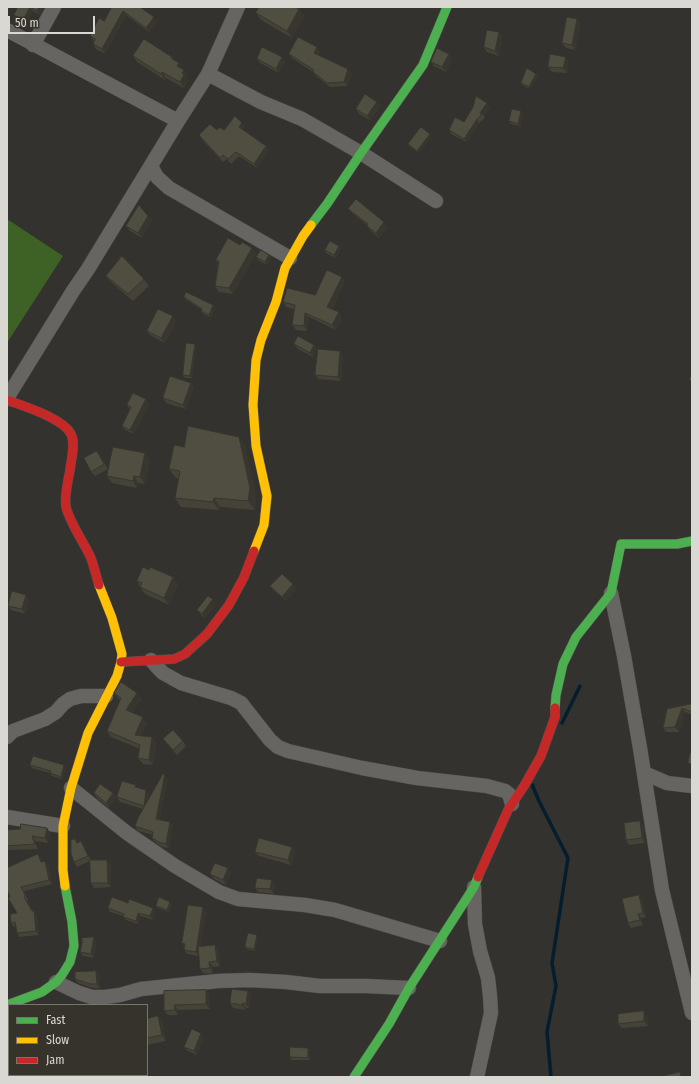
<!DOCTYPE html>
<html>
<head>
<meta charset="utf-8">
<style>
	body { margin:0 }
	#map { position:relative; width:699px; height:1084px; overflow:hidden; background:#33322e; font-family:"Fira Sans Condensed",sans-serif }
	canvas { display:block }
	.frame { position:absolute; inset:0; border:8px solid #dad8d2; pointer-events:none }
	.legend { position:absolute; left:8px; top:1004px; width:140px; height:72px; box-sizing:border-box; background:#36332b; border:1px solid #78756e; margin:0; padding:5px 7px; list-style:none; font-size:12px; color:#dad8d2 }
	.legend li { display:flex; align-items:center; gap:8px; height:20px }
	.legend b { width:20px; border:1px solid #78756e }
	.scale { position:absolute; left:8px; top:16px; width:87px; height:18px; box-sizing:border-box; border:2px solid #dad8d2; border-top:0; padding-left:5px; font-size:12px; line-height:14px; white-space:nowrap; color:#dad8d2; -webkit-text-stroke:3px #36332b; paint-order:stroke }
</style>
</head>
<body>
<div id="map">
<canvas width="699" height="1084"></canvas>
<div class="frame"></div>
<ul class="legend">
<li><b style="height:5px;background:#4caf50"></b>Fast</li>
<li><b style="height:5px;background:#ffc107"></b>Slow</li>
<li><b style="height:5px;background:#c62828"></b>Jam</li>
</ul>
<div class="scale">50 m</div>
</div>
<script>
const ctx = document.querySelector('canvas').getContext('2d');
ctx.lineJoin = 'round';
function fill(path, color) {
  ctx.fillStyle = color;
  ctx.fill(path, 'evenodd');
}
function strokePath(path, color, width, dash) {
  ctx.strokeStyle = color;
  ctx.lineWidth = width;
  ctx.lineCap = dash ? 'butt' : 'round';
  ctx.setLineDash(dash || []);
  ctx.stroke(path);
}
const green = new Path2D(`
	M7,219L63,256L7,343Z`);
const stream = new Path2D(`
	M562,723L580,686
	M533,785V787L539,801L568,858L552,963L556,986L547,1032L551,1077`);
const street = new Path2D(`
	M7,30L178,121
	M33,45L54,7
	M208,74L261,102L302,119L361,153L436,201
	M151,166L157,177L169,188L290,258
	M7,398L73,291L88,269L178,121L208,74L238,7
	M611,593L624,656L640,748L662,890L692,1013
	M151,660L158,668L163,673L181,683L231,698L241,703L270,740L278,747L288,751L362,768L417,778L487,786L505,791L509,794L512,804
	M7,737L13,731L45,719L56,712L63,704L70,699L81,696H106
	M644,773L667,783L692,786
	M71,788L127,833L175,866L219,892L238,899L305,905L335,910L440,941
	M7,817L63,826
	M474,887L475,924L480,951L488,978L490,996L491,1013L477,1077
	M56,982L79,993L92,997H105L120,995L141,989L218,981L250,980L286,982L320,986H365L409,988
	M7,1028L9,1035
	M17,1075V1077`);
const fast = new Path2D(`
	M311,225L327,204L361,153L423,65L447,7
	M555,708L556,695L563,664L576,637L611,593L621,544H677L692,541
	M7,1005L42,992L56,982L62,975L70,962L74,946L72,922L65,886
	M354,1077L389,1024L409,988L474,887L478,877`);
const slow = new Path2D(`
	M254,551L264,525L267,496L256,446L253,405L256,360L261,340L276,302L285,268L303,236L311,225
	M65,886L63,870V826L71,788L88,733L117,676L121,662L122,654L112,618L99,585`);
const jam = new Path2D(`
	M7,400C23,406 63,418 71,434C76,444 71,460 70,470C68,482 64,495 66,507C70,523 83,541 90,556C94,565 96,576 99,585
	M121,662L174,659L185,654L207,634L229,605L244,577L254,551
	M478,877L508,810L524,786L541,756L555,717V708`);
const wall = new Path2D(`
	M18,7H44L40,15L33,11L26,24L17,19L14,15Z
	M112,7L157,21L149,32L126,15L105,54L96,49L93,44L94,41L90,36L104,21Z
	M299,9L304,16L292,38L261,20L256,13Z
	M577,19L581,24L575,50L566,48L562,43Z
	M499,32L502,36L499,56L487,52L484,47Z
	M320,51L318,55L352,74L347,86L330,87L316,76L313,72L292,58L289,54Z
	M449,54L452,59L446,72L434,66L431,62Z
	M133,56L172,57L175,61L183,69V70L188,76L186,78L188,81L184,88L166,78L165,80L137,62Z
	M282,57L285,62L279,73L260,63L257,59Z
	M569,62L567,73L552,72L548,67Z
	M538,76L530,89L522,85L521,83Z
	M381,106L370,120L359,114L356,109Z
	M490,107L484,116L485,118L479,123L467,142L451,134L449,130Z
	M521,111L523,113L520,126L511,124L509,121Z
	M245,127L243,130L266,146L269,150L257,168L239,156L231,164L227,159L223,162L202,140L199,135L217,130H224Z
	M432,136L419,153L410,147L408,144Z
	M348,209L384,222L388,227L379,238L370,230L367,225L352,213Z
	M148,216L152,220L142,238L130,231L126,226Z
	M240,245L252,248L256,254L233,294L219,292L215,286L218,263L216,260Z
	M341,248L336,258L326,253L325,250Z
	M269,255L271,257L267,265L258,260L256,257Z
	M106,276L144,279L149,286L133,301L111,282Z
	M345,281L332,309L339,312L342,317L336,330L309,317L307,331L296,330L292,325L294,309L286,307L283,302L315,295Z
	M184,297L213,305L215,307L211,317L203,314L201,311L202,310L185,299Z
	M176,321L165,343L150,335L147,331Z
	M294,344L314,345L317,349L313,357L298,349Z
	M196,347L192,378H185L183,375Z
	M340,351L343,356L341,381L319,379L315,375Z
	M194,387L186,409L166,403L163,398Z
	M146,399L149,404L134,434L125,430L122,426L130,410L127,405Z
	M239,437L245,446L256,497L255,510L220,507L219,510L181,507L175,498L179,479L176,478L169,469L184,447Z
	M97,451L108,469L95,476L91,472Z
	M150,460L145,484L138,483L137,488L112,483L107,476Z
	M149,570L173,577L178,584L169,605L145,594L140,587L137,581Z
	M293,584L297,589L286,601L274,591L270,586Z
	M29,600L25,614L11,610L8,606Z
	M216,604L205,618L201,615L197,610Z
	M114,693H137L142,699L132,712L147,723L141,736L152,737L157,743L153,765L143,764L138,758L140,749L111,737L107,731L120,700L118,698Z
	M692,704V715L685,712L679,732H666L663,728L667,709Z
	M163,739L183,741L186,746L177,755Z
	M30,765L66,767L62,779L52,776L50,773L32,768Z
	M168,779L159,820L170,822L173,826L169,848L162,847L155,842L152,838L153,835L138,831L135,826L143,809L120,802L117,797L137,787L149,794L148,800Z
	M94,793H113L116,798L109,808L97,798Z
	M643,826L645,843L629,845L626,840Z
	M47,828L50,833L48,843L35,841L38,849L7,850V830Z
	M81,841L84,846L91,860L111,864V887L94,888L91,883L90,861L77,867L74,862L78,843Z
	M292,847L295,851L291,865L259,856L255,852Z
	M38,854L41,858L42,862L48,865L52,884L24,891L28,900L27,901L33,911L37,915L39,935L19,937L17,933L16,926L14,927L11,923L17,913L10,897Z
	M231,872L226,885L214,879L210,874Z
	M275,885L274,894L258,892L255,888Z
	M642,899L646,917L641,918L643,925L631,928L628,923Z
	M170,902L172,904L169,912L158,908L156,906Z
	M128,903L153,908L155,911L153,920L141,916L138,924L126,920L123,916L110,912L108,908Z
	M206,911L200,947L218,950L220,966L213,967V973L204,974L200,969L199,956L187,954L184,950L185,947L182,943Z
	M257,935L258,937L255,951L247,949L245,947Z
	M97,941L94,958L83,956L80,952Z
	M100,975V988H93L78,983L75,979Z
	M206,990L209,994L210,1009L178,1010V1015H168L164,1011V991Z
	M248,991L251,996L249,1008H246V1010L233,1008L230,1003Z
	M158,1016L162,1022L166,1041L147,1045V1019Z
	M647,1016L648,1026L622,1028L618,1024Z
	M201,1033L204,1037L197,1055L188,1051L184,1047Z
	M310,1050V1060H291L290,1057Z`);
const shadedWall = new Path2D(`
	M7,7H9L11,11L7,18Z
	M30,7L33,11L26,24L23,20Z
	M39,7H44L40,15L37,11Z
	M299,9L304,16L292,38L287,31Z
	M123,11L126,15L105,54L102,49Z
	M154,17L157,21L149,32L146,28Z
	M577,19L581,24L575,50L572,45Z
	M499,32L502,36L499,56L495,51Z
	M317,47L320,51L317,57L314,53Z
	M449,54L452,59L446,72L442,67Z
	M282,57L285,62L279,73L276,69Z
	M566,57L569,62L567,73L563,68Z
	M179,63L183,69L181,72L177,66Z
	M348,69L352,74L347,86L344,82Z
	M184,70L188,76L186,78L188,81L184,88L180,82L182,73Z
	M162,72L166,78L165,80L161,74Z
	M536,74L538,76L530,89L529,87Z
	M377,102L381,106L370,120L367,116Z
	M487,103L490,107L484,116L480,113Z
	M521,111L523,113L520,126L518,124Z
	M477,119L479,123L467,142L464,139Z
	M242,123L245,127L242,131L239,127Z
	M430,134L432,136L419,153L417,151Z
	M266,146L269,150L257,168L254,164Z
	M148,216L152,220L142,238L138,233Z
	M384,222L388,227L379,238L376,233Z
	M339,246L341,248L336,258L334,255Z
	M252,248L256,254L233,294L229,288Z
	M269,255L271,257L267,265L265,262Z
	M342,277L345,281L330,312L327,307Z
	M213,305L215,307L211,317L209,315Z
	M339,312L342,317L336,330L332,325Z
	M305,313L309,317L307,331L304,326Z
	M173,316L176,321L165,343L161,338Z
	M195,344L196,347L192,378L190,376Z
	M314,345L317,349L313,357L310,353Z
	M340,351L343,356L341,381L338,377Z
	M191,383L194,387L186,409L183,405Z
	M146,399L149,404L134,434L130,430Z
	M239,437L245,446L256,497L255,510L248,501Z
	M145,453L150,460L145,484L140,477Z
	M134,476L138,483L137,488L133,481Z
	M214,498L220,507L219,510L213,502Z
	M173,577L178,584L169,605L164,598Z
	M293,584L297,589L286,601L282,597Z
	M26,595L29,600L25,614L22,609Z
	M213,599L216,604L205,618L202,614Z
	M137,693L142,699L130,716L126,710Z
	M682,708L685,712L679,732L675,727Z
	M143,717L147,723L139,741L135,735Z
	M152,737L157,743L153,765L149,760Z
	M64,765L66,767L62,779L61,777Z
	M165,774L168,779L159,823L156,819Z
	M146,790L149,794L147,811L144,806Z
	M113,793L116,798L109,808L106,803Z
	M640,821L643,826L645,843L642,838Z
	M170,822L173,826L169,848L166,844Z
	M47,828L50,833L48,843L45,838Z
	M32,836L35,841L38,849L35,844Z
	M81,841L84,846L91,861L88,856Z
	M292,847L295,851L291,865L288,860Z
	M38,854L41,858L44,866L41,862Z
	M107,860L111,864V887L108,883Z
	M45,861L48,865L52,884L49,880Z
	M228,868L231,872L226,885L223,880Z
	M272,880L275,885L274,894L270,889Z
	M639,895L642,899L646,917L643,913Z
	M24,897L34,914V911L37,915L39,935L36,931Z
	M170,902L172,904L169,912L167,910Z
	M203,907L206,911L199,956L196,952Z
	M153,908L155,911L153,920L150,916Z
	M138,913L141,916L138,924L136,921Z
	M638,914L641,918L643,925L640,920Z
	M257,935L258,937L255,951L254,949Z
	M94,937L97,941L94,958L91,954Z
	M215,945L218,950L220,966L217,961Z
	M209,962L213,967V973L210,968Z
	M96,971L100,975V988L97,984Z
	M206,990L209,994L210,1009L206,1004Z
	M248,991L251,996L249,1008L246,1004Z
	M243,1003L246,1008V1010L242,1005Z
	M174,1005L178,1010V1015L175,1010Z
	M644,1011L647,1016L648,1026L644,1021Z
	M158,1016L162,1022L166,1041L162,1035Z
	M201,1033L204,1037L197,1055L194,1051Z
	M308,1048L310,1050V1060L308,1058Z`);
const building = new Path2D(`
	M18,7H30L23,20L14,15Z
	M31,7H39L37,11Z
	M112,7H140L154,17L146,28L123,11L102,49L93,44L95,39L90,36L99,18L104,21Z
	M259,7H295L299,9L287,31L256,13Z
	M567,17L577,19L572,45L562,43Z
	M487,30L499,32L495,51L484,47Z
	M298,37L317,47L314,53L348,69L344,82L327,83L313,72L314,70L289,54Z
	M144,39L172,57L171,58L179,63L177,66L184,70L182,73L184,75L180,82L162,72L161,74L133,56Z
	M262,47L282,57L276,69L257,59Z
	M437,48L449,54L442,67L431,62Z
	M550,54L566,57L563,68L548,67Z
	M527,68L536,74L529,87L521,83Z
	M365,94L377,102L367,116L356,109Z
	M476,96L487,103L480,113L482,114L477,119L464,139L449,130L455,117L464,122L473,107Z
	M512,109L521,111L518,124L509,121Z
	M235,116L242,123L239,127L266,146L254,164L236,152L228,159L223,155L220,158L199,135L210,124L217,130L219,127L224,130Z
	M421,127L430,134L417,151L408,144Z
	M356,199L384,222L376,233L367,226L368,224L348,209Z
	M139,205L148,216L138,233L126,226Z
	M228,238L240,245L242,242L252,248L229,288L215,286L219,261L216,260Z
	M330,241L339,246L334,255L325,250Z
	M261,250L269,255L265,262L256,257Z
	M122,256L144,279L128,294L106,276Z
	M327,270L342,277L327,307L339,312L332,325L305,313L304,326L292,325L295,305L283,302L287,288L315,295Z
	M186,292L213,305L209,315L201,311L202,309L184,297Z
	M158,309L173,316L161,338L147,331Z
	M298,336L314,345L310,353L294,344Z
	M186,343L195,344L190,376L183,375Z
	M318,349L340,351L338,377L315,375Z
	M692,375V382L689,379Z
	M170,376L191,383L183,405L163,398Z
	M133,393L146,399L130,430L122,426L131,407L127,405Z
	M188,426L239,437L250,488L248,501L214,498L213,502L175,498L180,471L169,469L174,445L184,447Z
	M113,447L145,453L140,477L134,476L133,481L107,476Z
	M97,451L104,464L91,472L84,458Z
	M143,567L149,570L150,567L173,577L164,598L140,587L142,583L137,581Z
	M282,574L293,584L282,597L270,586Z
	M12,591L26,595L22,609L8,606Z
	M208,596L213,599L202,614L197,610Z
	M121,682L137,693L126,710L143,717L135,735L152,737L149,760L138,758L140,745L107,731L121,698L114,693Z
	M692,704V712L682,708L675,727L663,728L667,709Z
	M173,730L183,741L173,750L163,739Z
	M690,753H692V764L688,763Z
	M33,756L64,765L61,777L50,773L51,771L30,765Z
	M163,774H165L156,819L170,822L166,844L159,842L152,838L153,832L135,826L138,818Z
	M122,781L136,785L135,787L146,790L144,806L117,797Z
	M100,784L113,793L106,803L94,793Z
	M640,821L642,838L626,840L624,823Z
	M21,824L47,828L45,838L32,836L35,844L7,846V830L20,829Z
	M259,838L292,847L288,860L255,852Z
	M75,839L77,843L81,841L88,856L74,862L71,854V840Z
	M38,854L41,862L45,861L49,880L21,887L25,895L24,897L32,911H34L36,931L17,933L15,922L11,923L10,914L17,913L8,898L10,897L7,890V868Z
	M90,860H107L108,883H91Z
	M215,863L228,868L223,880L210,874Z
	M257,878L272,880L270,889L255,888Z
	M639,895L643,913L638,914L640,920L628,923L622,899Z
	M112,897L128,903L129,899L153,908L150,916L138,913L136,921L123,917L124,914L108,908Z
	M159,897L170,902L167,910L156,906Z
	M188,905L203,907L196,952L184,950L185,944L182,943Z
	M248,933L257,935L254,949L245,947Z
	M94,937L91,954L80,952L82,944V938Z
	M215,945L217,961L209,962L210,968L200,969L198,947Z
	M96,971L97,984H90L75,979V972Z
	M232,989L248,991L246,1004L243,1003L242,1005L230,1003Z
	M206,990V1004L174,1005L175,1010L164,1011V991Z
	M644,1011V1021L618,1024V1014Z
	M158,1016L162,1035L147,1038V1019Z
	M192,1029L201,1033L194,1051L184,1047Z
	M290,1047L308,1048V1058L290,1057Z
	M680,1072L681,1077H659Z`);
fill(green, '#3e6226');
strokePath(stream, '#051e2f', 3.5);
strokePath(street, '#504f4b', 15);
strokePath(fast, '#504f4b', 10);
strokePath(slow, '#504f4b', 10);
strokePath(jam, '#504f4b', 10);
strokePath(street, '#666561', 14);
strokePath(fast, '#4caf50', 9);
strokePath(slow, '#ffc107', 9);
strokePath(jam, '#c62828', 9);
fill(wall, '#454238');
fill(shadedWall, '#38362e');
fill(building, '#504d41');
strokePath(building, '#38362e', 1);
</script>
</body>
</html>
